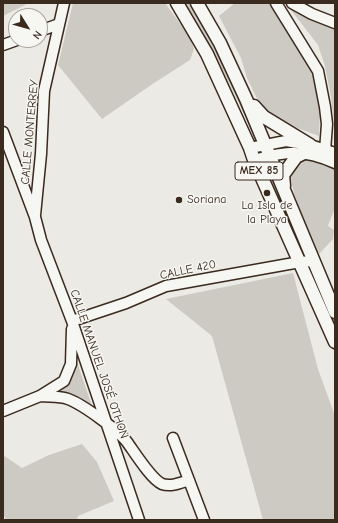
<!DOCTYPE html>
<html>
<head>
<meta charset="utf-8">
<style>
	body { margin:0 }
	#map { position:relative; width:338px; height:523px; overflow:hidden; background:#ebeae5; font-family:"Comic Neue",sans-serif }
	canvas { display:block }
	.frame { position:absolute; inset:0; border:4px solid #3b2a1e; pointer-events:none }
	.north { position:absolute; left:8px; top:8px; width:40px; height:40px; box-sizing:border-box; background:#f6f6f2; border:1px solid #aba49d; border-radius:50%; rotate:127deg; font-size:11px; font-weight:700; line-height:16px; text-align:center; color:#3b2a1e }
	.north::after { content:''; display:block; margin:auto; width:14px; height:18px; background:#3b2a1e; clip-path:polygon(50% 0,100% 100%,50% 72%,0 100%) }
</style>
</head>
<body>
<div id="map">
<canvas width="338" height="523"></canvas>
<div class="frame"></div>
<div class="north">N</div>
</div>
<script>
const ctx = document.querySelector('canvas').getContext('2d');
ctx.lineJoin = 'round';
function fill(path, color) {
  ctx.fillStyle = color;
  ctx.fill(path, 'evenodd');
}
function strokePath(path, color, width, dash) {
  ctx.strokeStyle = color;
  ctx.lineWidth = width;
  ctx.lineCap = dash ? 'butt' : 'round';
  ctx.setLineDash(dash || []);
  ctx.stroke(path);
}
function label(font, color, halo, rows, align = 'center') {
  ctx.font = font + ' "Comic Neue",sans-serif';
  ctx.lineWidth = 3;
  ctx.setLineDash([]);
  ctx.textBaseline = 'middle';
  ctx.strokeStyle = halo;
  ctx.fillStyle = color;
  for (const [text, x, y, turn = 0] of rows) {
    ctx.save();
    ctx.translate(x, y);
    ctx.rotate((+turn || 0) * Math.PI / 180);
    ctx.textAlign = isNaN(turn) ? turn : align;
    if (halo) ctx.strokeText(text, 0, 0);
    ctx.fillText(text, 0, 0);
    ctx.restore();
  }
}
const green = new Path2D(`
	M3,3H29L3,16Z
	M73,3H165L190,37L194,49L190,60L154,83L102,119L58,65Z
	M184,3H190L214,42L237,89L255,139C235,92 211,46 184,3Z
	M235,3H274L321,80L319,136L289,125L261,107L247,78L241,58L219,16Z
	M288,3L335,23V132L331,97L325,66L318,45L291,10Z
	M305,156L335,167V208L328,226L334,230L333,239L319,254C308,228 294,202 290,174Z
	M269,173H271L298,238L296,239L268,175Z
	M293,273L318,369L335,416V520H263L212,336L166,299Z
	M77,362L92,406L70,393L59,391C68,383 72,372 77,362Z
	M82,444L97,462L114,501L78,516L77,520H6L3,513V455L22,468L49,455Z`);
const minor = new Path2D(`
	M276,3L318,71L325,107L327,124L325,151
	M292,3L312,14L335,23
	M40,31L59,24
	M3,45L17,40
	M3,132L35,217L41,240L72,321L139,520
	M250,148L286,141L310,145L335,153
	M254,160C287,151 303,149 335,163
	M35,215L41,154L44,91L64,3
	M72,321L126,303L166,286L300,262L313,261
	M40,396C49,397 60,396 68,399C82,404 118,430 127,442C135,453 151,479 162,484C171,487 180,483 189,480
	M3,411L40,396L64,381L71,364L72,329
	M173,438L204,520`);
const major = new Path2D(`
	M177,3L207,54L250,148L254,160L335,342
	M197,3L220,43L246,99L335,312
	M254,106L264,117L310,145
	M284,186L283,175L296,157L304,153`);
const markers = [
	[267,193,4,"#3b2a1e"],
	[179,200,4,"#3b2a1e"]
];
const shields = [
	[259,171,48]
];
const shieldNames = [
	["MEX 85",259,171]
];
const streetNames = [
	["CALLE MONTERREY",30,132,-85],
	["CALLE 420",188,270,-12],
	["CALLE MANUEL JOSÉ OTHON",99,364,71]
];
const poiNames = [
	["Soriana",187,200],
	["La Isla de",267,206,"center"],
	["la Playa",267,220,"center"]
];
fill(green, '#cdcac4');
strokePath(minor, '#3b2a1e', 13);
strokePath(major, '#3b2a1e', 15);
strokePath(minor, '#f6f6f2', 10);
strokePath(major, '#f6f6f2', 12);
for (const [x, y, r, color] of markers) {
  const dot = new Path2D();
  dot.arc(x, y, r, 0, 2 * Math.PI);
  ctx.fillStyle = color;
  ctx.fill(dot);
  strokePath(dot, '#f6f6f2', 1.5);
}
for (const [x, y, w] of shields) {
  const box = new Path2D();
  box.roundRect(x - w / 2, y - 9, w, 18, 3);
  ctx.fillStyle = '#f6f6f2';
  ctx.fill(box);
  strokePath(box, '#3b2a1e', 1);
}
label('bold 11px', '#3b2a1e', null, shieldNames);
label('12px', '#3b2a1e', '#f6f6f2', streetNames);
label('12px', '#3b2a1e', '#f6f6f2', poiNames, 'left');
</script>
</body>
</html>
